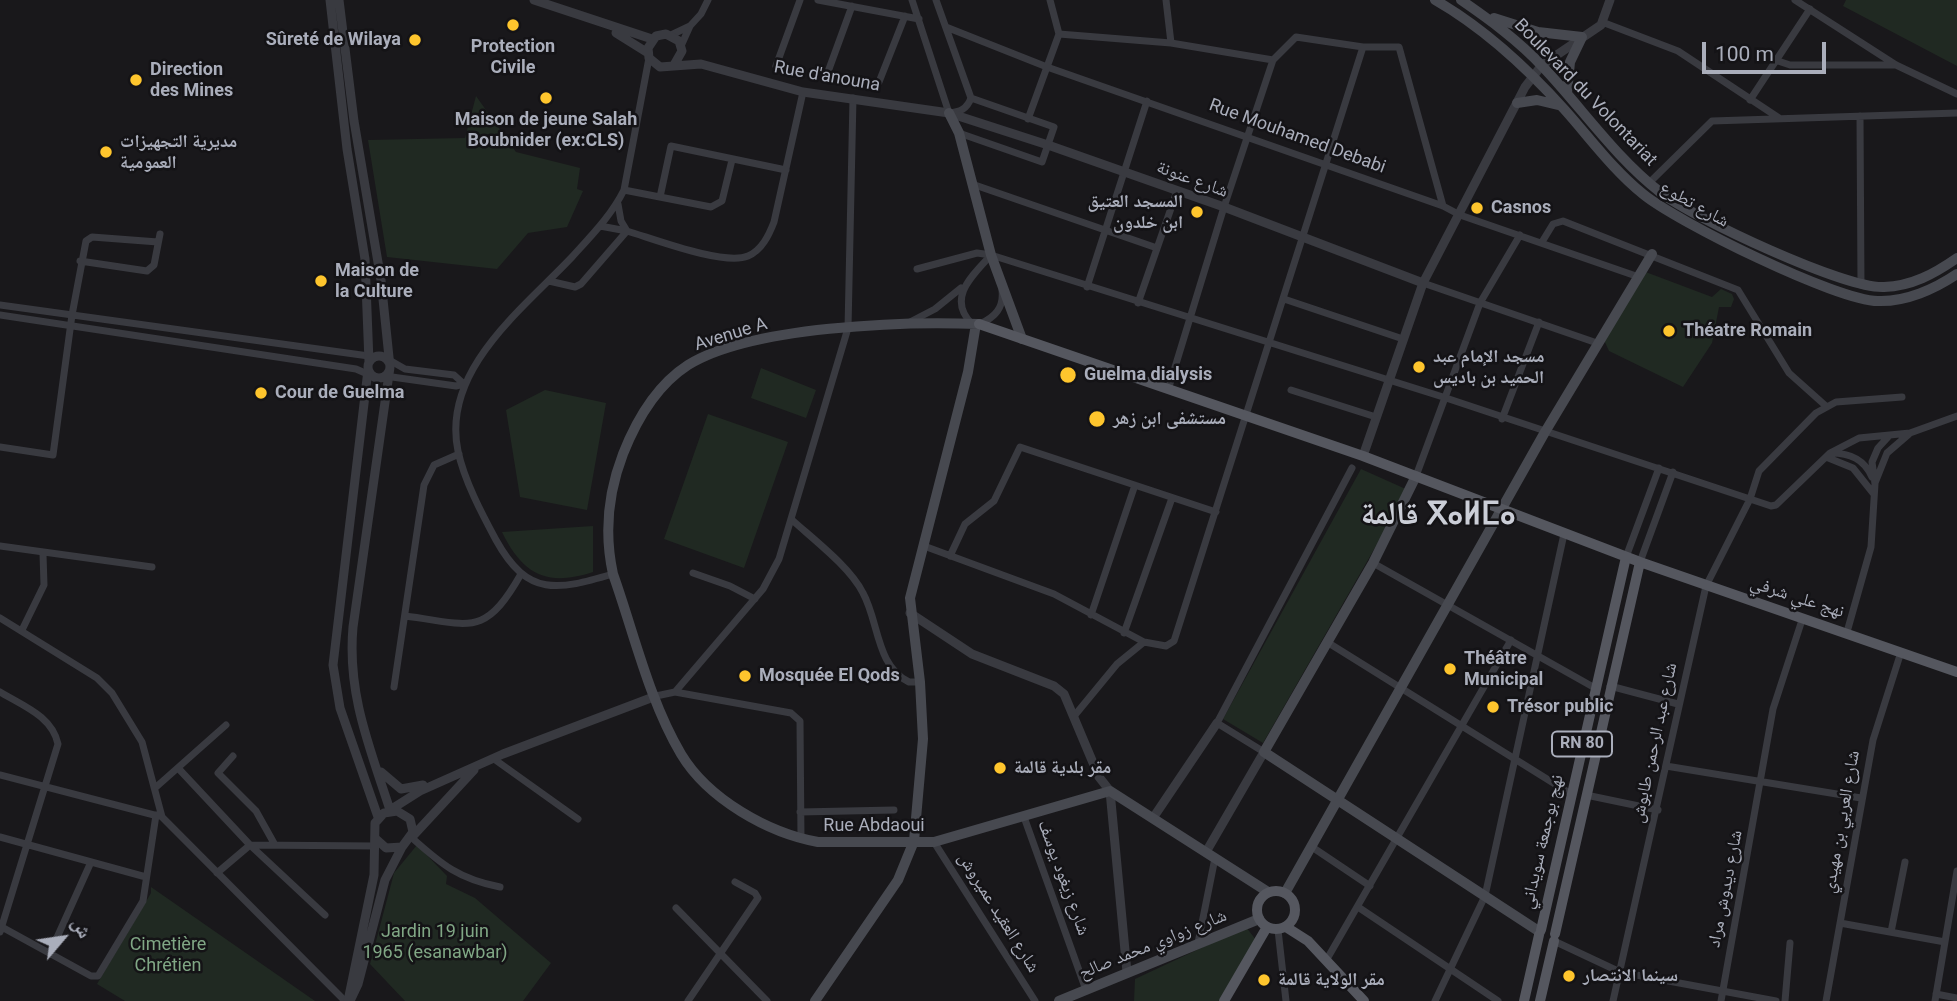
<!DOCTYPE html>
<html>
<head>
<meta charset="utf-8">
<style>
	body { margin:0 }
	#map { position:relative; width:1957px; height:1001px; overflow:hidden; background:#19181b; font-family:Roboto,"Noto Naskh Arabic",sans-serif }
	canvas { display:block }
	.north { position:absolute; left:28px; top:903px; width:70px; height:70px; -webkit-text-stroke:5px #141316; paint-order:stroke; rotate:61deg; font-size:19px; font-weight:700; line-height:28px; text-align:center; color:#aaaebb }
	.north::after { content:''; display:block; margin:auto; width:24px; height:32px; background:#aaaebb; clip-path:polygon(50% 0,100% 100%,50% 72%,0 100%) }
	.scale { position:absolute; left:1702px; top:42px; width:124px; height:32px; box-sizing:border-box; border:4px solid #aaaebb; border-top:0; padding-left:9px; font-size:21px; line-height:24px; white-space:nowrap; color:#aaaebb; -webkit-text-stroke:5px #141316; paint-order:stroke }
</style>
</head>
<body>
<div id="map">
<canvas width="1957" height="1001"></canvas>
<div class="north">ش</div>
<div class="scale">100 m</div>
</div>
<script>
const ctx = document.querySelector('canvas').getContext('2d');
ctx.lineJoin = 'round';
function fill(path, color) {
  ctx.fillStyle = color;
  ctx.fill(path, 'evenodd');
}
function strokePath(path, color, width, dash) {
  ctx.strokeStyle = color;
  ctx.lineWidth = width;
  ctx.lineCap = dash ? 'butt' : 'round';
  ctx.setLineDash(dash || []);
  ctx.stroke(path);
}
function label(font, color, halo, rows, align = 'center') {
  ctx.font = font + ' Roboto,"Noto Naskh Arabic","Noto Sans Tifinagh",sans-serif';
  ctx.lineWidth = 5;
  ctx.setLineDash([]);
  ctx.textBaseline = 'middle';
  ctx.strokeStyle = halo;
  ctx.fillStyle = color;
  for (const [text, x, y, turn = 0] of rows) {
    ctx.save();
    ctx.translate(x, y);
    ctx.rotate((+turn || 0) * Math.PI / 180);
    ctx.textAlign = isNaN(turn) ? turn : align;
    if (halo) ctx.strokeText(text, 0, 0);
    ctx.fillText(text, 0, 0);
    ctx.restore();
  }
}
const green = new Path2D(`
	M1846,0H1957V66L1843,6Z
	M476,96L516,152L580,168L577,189L583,191L567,227L528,233L497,269L387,257L368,140L465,138Z
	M1643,271L1712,297L1721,289L1732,294L1734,299L1731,307H1719L1712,343L1683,387L1609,351L1604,340Z
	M761,368L816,390L806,418L751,398Z
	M545,390L606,403L587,510L520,497L506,410Z
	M708,414L788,442L744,568L664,539Z
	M1361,469L1408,490L1263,743L1223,719Z
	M593,526V572C547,587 523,575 502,532Z
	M417,845L447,876L446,884L475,898L551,963L523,1001H405L370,964L394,873Z
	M151,887L315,1001H125L97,984L151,893Z
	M1246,927L1256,940L1219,1001H1134L1135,979Z`);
const minor = new Path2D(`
	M818,0L919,19
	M912,0L949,113C960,112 967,109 971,98L936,0
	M1166,0L1171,43
	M1795,0L1896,65L1957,94
	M1602,22L1678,51L1779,118
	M690,26L701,14L708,0
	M946,27L1047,67L1443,206L1460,215L1636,276
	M1059,34L1171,43L1273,60L1296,37L1363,47H1399L1443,206
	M671,35L690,26L681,46
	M1778,61L1790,65H1895
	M776,66L800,0
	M829,69L852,6
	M879,82L905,16
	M1750,100L1810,9
	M1860,116L1861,285
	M1028,119L1059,34L1050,0
	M959,133L1042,162L1054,127L971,98
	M1649,183L1712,121L1957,113
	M972,184L1157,248
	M624,190L711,207L722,201L732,160
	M660,197L671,146L786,170
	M618,204L621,221L627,231C654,239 724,266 748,256C762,250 769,235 774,222L803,92
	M1542,242L1553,224L1563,221L1738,290L1789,373L1827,407
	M80,261L147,271L154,265L160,234
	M917,269L977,253L991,255L1443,397L1771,506L1776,505L1830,453L1859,438L1910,433L1957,416
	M549,281L575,287L581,284L627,231L600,226
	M1423,283L1597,343
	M1087,287L1147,101
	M1284,299L1403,339
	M1138,303L1177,191
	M0,305L376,357
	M0,315L356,369L372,376
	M910,322L935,309L961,288
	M972,324C946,298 973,275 991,255
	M980,324C995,317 1004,308 1002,290
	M384,357L405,369L454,375L464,384L456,386L385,376
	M1168,390L1224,207L1273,60
	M1291,390L1376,417
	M1502,419L1539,322
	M0,447L53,455L72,315L86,241L92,237L158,242
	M1831,453C1850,453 1864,459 1872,477
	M1826,457L1853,468L1873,493
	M1416,476L1480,303L1520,235
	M1875,483L1887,453L1909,434
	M791,519C813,539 850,567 863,593C879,622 876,666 909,682H920
	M0,546L152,567
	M924,546L1054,594L1144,642
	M950,556L965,524L994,501L1020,447L1216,512
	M1626,557L1659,468
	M1640,562L1673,472
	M1373,563L1595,688
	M693,573L730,586L755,599
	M613,574C558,590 528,598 496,540C482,514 464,480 458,451C441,370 523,309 572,257C591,236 611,216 624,190L649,58
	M1091,615L1135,485
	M405,616C470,624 484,639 521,574
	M0,618L97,678L112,693L142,742L162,817L345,1001
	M22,630L44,585L43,554
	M1847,632L1871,547L1875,484L1872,462L1878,448L1889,436
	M1124,633L1172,498
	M1327,642L1571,794
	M1610,686L1678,704
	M394,687L424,485L434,465L459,454
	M0,692C23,706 52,716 58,744L0,932
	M675,692L791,713L800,721L801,839
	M656,696L675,692L763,589L779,559L848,328L853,98
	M1075,715L1117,664L1144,642L1166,646L1174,641L1363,47
	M1264,752L1217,723L1352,468
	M233,756L218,773L256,811L275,845
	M494,759L578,819
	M1666,766L1861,798
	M178,768L250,845L325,915
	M0,775L158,816
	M155,788L226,725
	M1586,795L1658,810
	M800,812L894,810
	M1024,817L1086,990
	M0,837L146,877
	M411,837C442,865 459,879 500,887
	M934,842L1035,1001
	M1312,847L1370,886
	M217,873L250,845L376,846
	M1358,907L1498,1001
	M676,908L767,1001
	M1840,923L1945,942
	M0,926L91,976H98L143,901L156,815
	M1278,930L1286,1001
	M1891,932L1905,862
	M1554,941L1620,972L1776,1001
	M1198,943L1215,858
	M50,953L91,862
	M1327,959L1511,640
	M1936,994L1957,998
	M688,1001L758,898L755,893L735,882
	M1435,1001L1485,896L1564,534
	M1613,1001L1706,586L1750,499L1759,471L1816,413L1836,402L1902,397
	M1721,1001L1773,709L1802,620
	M1785,1001L1790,943
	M1826,1001L1873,740L1901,652
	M1935,1001L1957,871`);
const tertiary = new Path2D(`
	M330,0L347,149L365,259L369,362
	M339,0L354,121L381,280L390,367L353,627C347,694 370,748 390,810L420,791L503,754L656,696
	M534,0L652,39
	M616,33L648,53
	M674,65L682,51L679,41L666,34L656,36L648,48L649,58L660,67L701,64L803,92L949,113L1048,145L1224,207L1423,283
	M368 367a11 11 0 1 1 22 0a11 11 0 1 1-22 0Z
	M368,370L333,665L340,708L378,817
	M1363,456L1423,283L1525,87L1542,65L1601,25L1610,0
	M910,613L972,654L1054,686L1064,694L1099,777L1110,791L1127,972
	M381,772L401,789L423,785
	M1153,818L1217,723
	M412,837L474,770
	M1206,852L1264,752
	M348,1001L374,875L375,823L384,813L397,811L410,819L413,832L402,847L386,848L376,839
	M350,1001L358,984L385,880L402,847`);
const secondary = new Path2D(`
	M1435,0C1484,28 1526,67 1564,109C1590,138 1613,170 1643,194C1677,222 1837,301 1878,301C1906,302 1935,289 1957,274
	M1461,0C1490,20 1519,41 1543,67C1582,108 1615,157 1660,192C1693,218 1845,289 1884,287C1912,286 1934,274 1957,258
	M1494,18L1538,32L1582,37L1570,62L1567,93
	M1517,103L1537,100L1558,105
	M949,113L959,133L991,255L1022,339
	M979,324C905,321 751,326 688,365C657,385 636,421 623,454C608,493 604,533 613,574C634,633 649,700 681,754C708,799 768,833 818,842H934L1110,791L1268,892
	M1416,476L1373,563L1264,752L1540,932
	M1285,893L1545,432L1652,254
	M815,1001L898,880L914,841L923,739L920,682L910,598L968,372L976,324
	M1059,1001L1259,919`);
const primary = new Path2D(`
	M979,324L1363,456L1640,562L1957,672
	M1257 910a19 19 0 1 1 38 0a19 19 0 1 1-38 0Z
	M1286,927L1308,941L1364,1001
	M1541,930L1626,557
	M1555,934L1640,562
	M1224,1001L1267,927
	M1524,1001L1539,935
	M1540,1001L1554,941`);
const markers = [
	[513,25,7,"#fec52d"],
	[415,40,7,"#fec52d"],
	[136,80,7,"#fec52d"],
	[546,98,7,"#fec52d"],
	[106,152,7,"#fec52d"],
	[1477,208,7,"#fec52d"],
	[1197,212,7,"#fec52d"],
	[321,281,7,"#fec52d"],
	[1669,331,7,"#fec52d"],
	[1419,367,7,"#fec52d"],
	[1068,375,9,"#fec52d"],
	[261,393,7,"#fec52d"],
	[1097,419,9,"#fec52d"],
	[1450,669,7,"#fec52d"],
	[745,676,7,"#fec52d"],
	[1493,707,7,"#fec52d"],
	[1000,768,7,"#fec52d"],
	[1569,976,7,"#fec52d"],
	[1264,980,7,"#fec52d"]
];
const shields = [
	[1582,744,60]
];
const shieldNames = [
	["RN 80",1582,744]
];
const poiNames = [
	["Sûreté de Wilaya",401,40,"right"],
	["Protection",513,47,"center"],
	["Civile",513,68,"center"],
	["Direction",150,70],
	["des Mines",150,91],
	["Maison de jeune Salah",546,120,"center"],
	["Boubnider (ex:CLS)",546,141,"center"],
	["مديرية التجهيزات",120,142],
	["العمومية",120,163],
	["المسجد العتيق",1183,202,"right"],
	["ابن خلدون",1183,223,"right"],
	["Casnos",1491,208],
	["Maison de",335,271],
	["la Culture",335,292],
	["Théatre Romain",1683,331],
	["مسجد الإمام عبد",1433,357],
	["الحميد بن باديس",1433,378],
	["Guelma dialysis",1084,375],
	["Cour de Guelma",275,393],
	["مستشفى ابن زهر",1113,419],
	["Théâtre",1464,659],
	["Municipal",1464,680],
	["Mosquée El Qods",759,676],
	["Trésor public",1507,707],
	["مقر بلدية قالمة",1014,768],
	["سينما الانتصار",1583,976],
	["مقر الولاية قالمة",1278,980]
];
const streetNames = [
	["Rue d'anouna",827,77,10],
	["Boulevard du Volontariat",1585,93,46],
	["Rue Mouhamed Debabi",1297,137,20],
	["شارع عنونة",1192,180,20],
	["شارع تطوع",1694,205,29],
	["Avenue A",731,335,-17],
	["نهج علي شرفي",1797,598,18],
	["شارع عبد الرحمن طابوش",1655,743,-78],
	["شارع العربي بن مهيدي",1842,822,-80],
	["Rue Abdaoui",874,826],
	["نهج بوجمعة سويداني",1543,842,-77],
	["شارع زيغود يوسف",1063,878,70],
	["شارع ديدوش مراد",1726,889,-79],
	["شارع العقيد عميروش",998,913,58],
	["شارع زواوي محمد صالح",1153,945,-22]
];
const parkNames = [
	["Jardin 19 juin",435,932],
	["1965 (esanawbar)",435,953],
	["Cimetière",168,945],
	["Chrétien",168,966]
];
const townNames = [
	["قالمة ⴳⴰⵍⵎⴰ",1438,516]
];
fill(green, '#202922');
strokePath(minor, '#393a40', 7);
strokePath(tertiary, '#393a40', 9);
strokePath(secondary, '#474950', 10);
strokePath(primary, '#55575f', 10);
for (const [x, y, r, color] of markers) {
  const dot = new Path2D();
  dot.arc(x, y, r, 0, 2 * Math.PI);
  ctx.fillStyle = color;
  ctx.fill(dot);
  strokePath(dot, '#141316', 2.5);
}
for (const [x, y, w] of shields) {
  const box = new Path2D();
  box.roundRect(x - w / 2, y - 12.5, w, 25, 5);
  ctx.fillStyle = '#141316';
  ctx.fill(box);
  strokePath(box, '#aaaebb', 2);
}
label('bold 16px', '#aaaebb', null, shieldNames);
label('bold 18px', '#aaaebb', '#141316', poiNames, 'left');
label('18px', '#aaaebb', '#141316', streetNames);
label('18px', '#80a785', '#141316', parkNames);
label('bold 32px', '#cbced7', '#141316', townNames);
</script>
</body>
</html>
